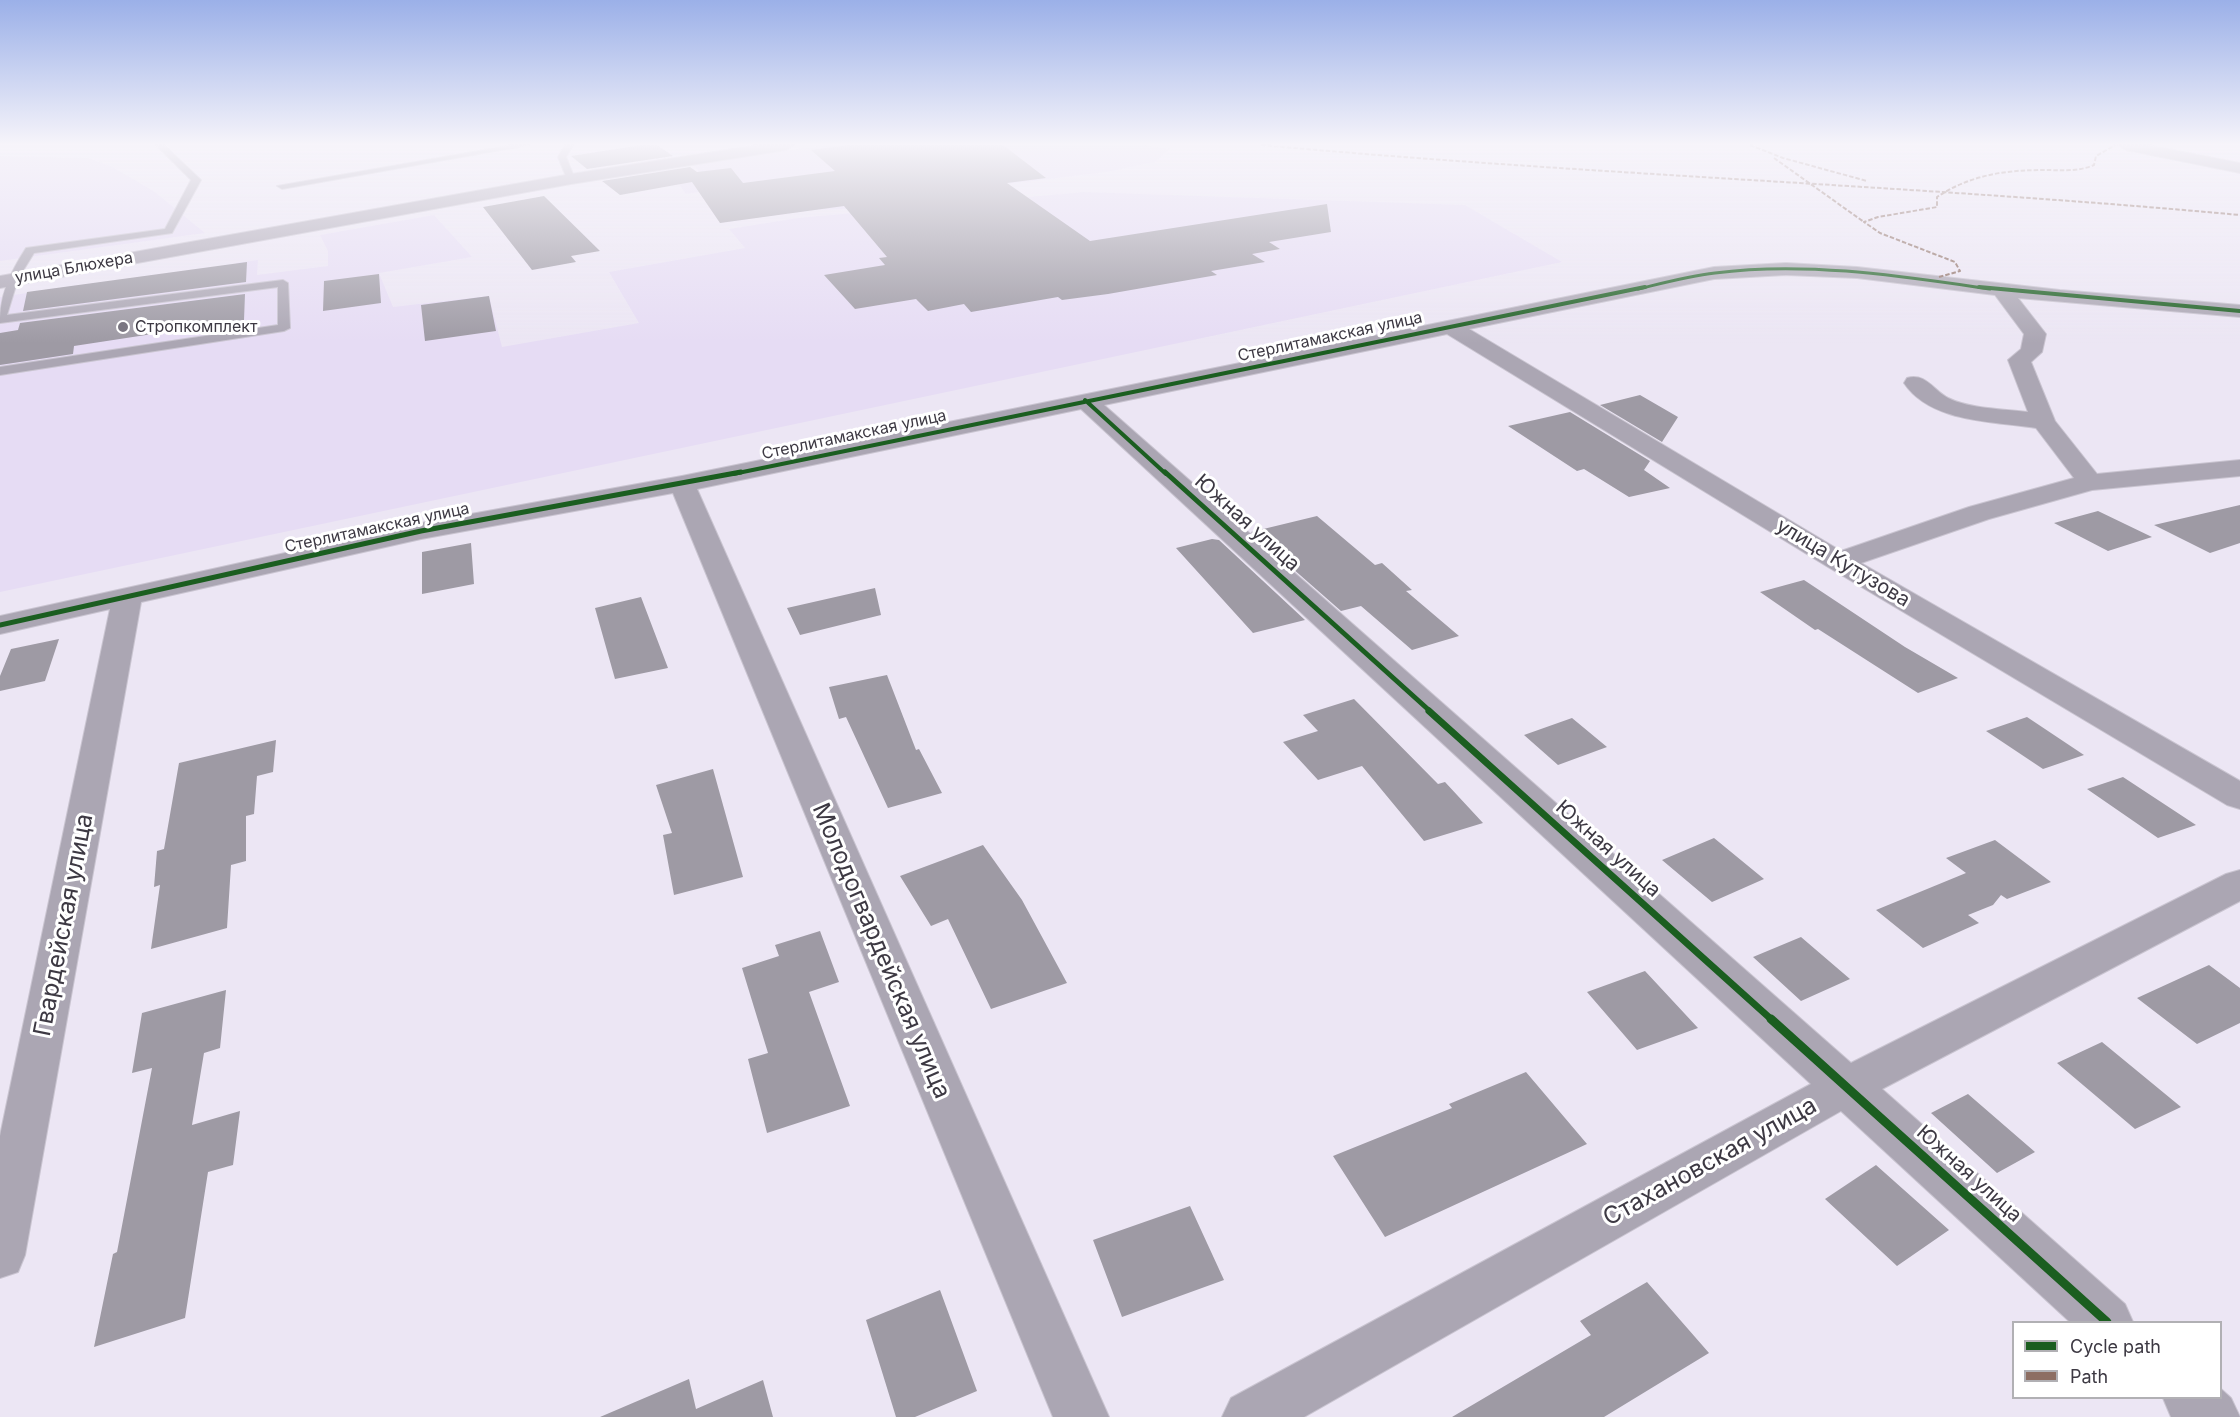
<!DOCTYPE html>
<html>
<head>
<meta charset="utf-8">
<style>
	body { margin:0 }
	#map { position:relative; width:2240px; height:1417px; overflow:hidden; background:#ece6f4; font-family:Inter,sans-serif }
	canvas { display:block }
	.legend { position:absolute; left:2012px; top:1321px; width:210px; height:78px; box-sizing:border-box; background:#fff; border:2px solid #b1b0b4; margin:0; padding:8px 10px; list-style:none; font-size:18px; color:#3d3943 }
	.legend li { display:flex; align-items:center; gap:12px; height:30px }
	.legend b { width:30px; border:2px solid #b1b0b4 }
</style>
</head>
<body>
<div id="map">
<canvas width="2240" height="1417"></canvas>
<ul class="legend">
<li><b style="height:8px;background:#1b5e20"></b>Cycle path</li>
<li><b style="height:8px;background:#8d6e63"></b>Path</li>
</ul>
</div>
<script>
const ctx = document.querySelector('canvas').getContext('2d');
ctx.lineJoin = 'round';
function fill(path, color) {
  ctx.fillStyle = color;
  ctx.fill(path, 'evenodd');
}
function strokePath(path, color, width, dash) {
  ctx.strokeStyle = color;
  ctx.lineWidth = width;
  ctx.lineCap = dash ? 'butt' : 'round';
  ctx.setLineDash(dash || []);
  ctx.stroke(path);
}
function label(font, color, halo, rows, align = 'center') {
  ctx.font = font + ' Inter,sans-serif';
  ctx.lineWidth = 6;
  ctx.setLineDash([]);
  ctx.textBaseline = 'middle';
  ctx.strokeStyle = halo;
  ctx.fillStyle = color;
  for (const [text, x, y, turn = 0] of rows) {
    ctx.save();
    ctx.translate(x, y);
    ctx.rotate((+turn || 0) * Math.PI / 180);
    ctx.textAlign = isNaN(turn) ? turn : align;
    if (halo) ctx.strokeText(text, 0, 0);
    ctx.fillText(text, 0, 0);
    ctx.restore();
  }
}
const built = new Path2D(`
	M830,145H1144L1170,149L1155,162L1107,172L874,200L847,209L814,210L720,223L699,192L686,194L678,183L700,172L691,163Z
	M0,156L88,158L111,166L155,192L205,233L0,261Z
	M1084,192L1465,205L1562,262L0,592V297L87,284L82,301L235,280L236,263L258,260L257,275L328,266V251L320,235L434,215L472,257L379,273L393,307L489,296L502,347L639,323L609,272L745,248L729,229L798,218Z`);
const building = new Path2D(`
	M642,145H657L673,156L587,169L571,156Z
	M849,145H1003L1046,178L1007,183L1090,241L1327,204L1331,232L1269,242L1280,249L1252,254L1265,262L1211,271L1217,275L1108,294L1062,300L1058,297L971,312L964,304L928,311L916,299L855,309L824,275L885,265L879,258L887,257L844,206L720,223L692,182L620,195L602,181L690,167L697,172L731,168L743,183L835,171L811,150Z
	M544,196L600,251L571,256L576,262L532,270L483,207Z
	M247,262L246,282L23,311L27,292Z
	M379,274L381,303L323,311L324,281Z
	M245,294L244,320L74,346L73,354L0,365V333L18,330L20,323Z
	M489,296L496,331L425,341L421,305Z
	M1640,395L1678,417L1662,442L1600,405Z
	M1570,412L1650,461L1644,470L1670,488L1629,497L1584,469L1577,471L1508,426Z
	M2240,505V543L2210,553L2154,525Z
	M2098,511L2152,537L2108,551L2054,523Z
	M1317,516L1375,565L1382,563L1412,590L1406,591L1459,636L1412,650L1361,606L1341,611L1251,532Z
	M1212,539L1219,540L1305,620L1253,633L1176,548Z
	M471,543L474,584L422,594V552Z
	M1804,580L1905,647L1958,678L1918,693L1818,629L1815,630L1760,592Z
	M875,588L881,615L800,635L787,608Z
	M641,597L668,668L615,679L595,608Z
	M59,639L45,681L0,691V676L11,649Z
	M887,675L916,750L919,749L942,793L888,808L846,717L839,719L829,687Z
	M1354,699L1438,784L1445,782L1483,823L1424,841L1362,766L1318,780L1283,742L1318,731L1303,715Z
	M2027,717L2084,755L2043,769L1986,731Z
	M1572,718L1607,747L1558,765L1524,735Z
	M276,740L273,772L257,776L254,814L246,816V861L231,865L227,928L151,949L160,885L154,887L157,851L164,849L179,763Z
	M713,769L743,877L674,895L663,835L672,833L656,785Z
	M2123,777L2196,825L2158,838L2087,789Z
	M1714,838L1764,879L1712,902L1662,860Z
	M1995,840L2051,882L2007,899L2001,895L1993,905L1968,915L1979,923L1923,948L1876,910L1966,873L1946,858Z
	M983,845L1022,900L1067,983L991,1009L948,919L931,926L900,876Z
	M820,931L839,982L809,992L850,1106L767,1133L748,1059L768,1053L742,968L779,956L775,945Z
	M1801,937L1850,979L1801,1001L1753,957Z
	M2209,965L2240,988V1023L2197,1044L2137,998Z
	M1645,971L1698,1028L1637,1050L1587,992Z
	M226,990L220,1048L204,1053L192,1125L240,1111L233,1165L208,1172L185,1318L94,1347L113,1254L117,1252L152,1068L132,1073L142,1013Z
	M2102,1042L2181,1107L2135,1129L2057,1063Z
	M1526,1072L1587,1144L1385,1237L1333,1156L1452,1108L1449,1104Z
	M1968,1094L2035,1152L1997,1173L1931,1113Z
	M1876,1165L1949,1230L1897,1266L1825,1199Z
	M1190,1206L1224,1280L1122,1317L1093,1240Z
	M1647,1282L1709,1353L1604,1417H1452L1591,1335L1580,1321Z
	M940,1290L977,1391L915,1417H896L866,1320Z
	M689,1379L696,1409L763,1380L773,1417H600Z`);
const lane = new Path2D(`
	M156,145H164L201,180L172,233L34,253L18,279L7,315L283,280L288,283L290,328L284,331L0,375V367L278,325V287L0,323C0,294 10,273 26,248L165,229L191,180Z
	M513,145H529L282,189L277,186Z
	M565,145H573L566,157L575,179L571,182L567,179L558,157Z`);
const street = new Path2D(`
	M2118,145H2147L2240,163V173L2126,150Z
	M1786,263L1857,267L2060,290L2240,305V317L2018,298L2046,334L2042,352L2031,362L2055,421L2097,474L2240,460V476L2092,490L1989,519L1861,563L2240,781V809L2227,805L1828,567L1447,334L1104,405L1851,1063L2226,874L2240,870V901L1882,1089L2125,1304L2133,1322H2070L1841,1111L1304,1417H1222L1231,1398L1811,1084L1081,409L697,489L1109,1417H1053L673,493L421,539L141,602L25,1255L18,1272L0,1278V1136L110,609L0,634V616L421,523L682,476L1714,267ZM1786,275L1857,278L1995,295L2024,334L2021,349L2008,360L2028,412C2004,409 1970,409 1948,398C1933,390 1926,373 1907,378L1904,383C1931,423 1993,421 2036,428L2074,478L1969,507L1841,551L1469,329L1714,279Z
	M2220,1388L2231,1398L2240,1417H2171L2163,1398H2220Z`);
const secondary = new Path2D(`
	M759,145H794L786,150L571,184L0,288V276L571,174Z`);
const quiet = new Path2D(`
	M1261,145C1587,175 1914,185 2240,215
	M1750,145L1783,158L1867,181
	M1774,158L1864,222
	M1939,277L1960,271L1955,262L1880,233L1864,222L1878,217L1937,207V197C1970,175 2005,170 2044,170C2061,170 2078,172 2094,165L2096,156L2115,145`);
const cyclewayFar4 = new Path2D(`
	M1638,289C1663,283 1689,276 1715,273C1805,261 1900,276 1990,289`);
const cyclewayFar3 = new Path2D(`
	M1979,287L2240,311
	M1085,400L1166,474
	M733,474L1645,287`);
const cyclewayFar2 = new Path2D(`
	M1165,472L1431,712
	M0,625L421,531L741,472`);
const cyclewayFar1 = new Path2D(`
	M1429,711L1772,1020`);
const cycleway = new Path2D(`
	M1771,1019L2107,1322`);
const markers = [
	[123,327,6,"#7a7681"]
];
const farStreetnames = [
	["улица Блюхера",74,268,-10],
	["Стерлитамакская улица",1330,337,-12],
	["Стерлитамакская улица",854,435,-12],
	["Стерлитамакская улица",377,528,-12]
];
const farPoinames = [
	["Стропкомплект",135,327]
];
const streetNames = [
	["Южная улица",1247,523,42],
	["улица Кутузова",1843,563,31],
	["Южная улица",1608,849,42],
	["Южная улица",1969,1174,42]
];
const nearStreetnames = [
	["Гвардейская улица",64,925,-79],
	["Молодогвардейская улица",881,951,67],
	["Стахановская улица",1710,1162,-29]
];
fill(built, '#e6dcf4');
fill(building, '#9e9aa4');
strokePath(lane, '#c9c4d0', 2);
strokePath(street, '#c9c4d0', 2);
strokePath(secondary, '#c9c4d0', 2);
fill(lane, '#aba6b3');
fill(street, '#aba6b3');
fill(secondary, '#aba5b3');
strokePath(quiet, '#8d6e63', 2, [4.5, 2]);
strokePath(cyclewayFar4, '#1b5e20', 3);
strokePath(cyclewayFar3, '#1b5e20', 4);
strokePath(cyclewayFar2, '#1b5e20', 5);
strokePath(cyclewayFar1, '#1b5e20', 7);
strokePath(cycleway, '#1b5e20', 9);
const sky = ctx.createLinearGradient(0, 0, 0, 343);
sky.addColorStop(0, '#9bb0e8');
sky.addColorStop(0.42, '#f6f4fa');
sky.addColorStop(1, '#f6f4fa00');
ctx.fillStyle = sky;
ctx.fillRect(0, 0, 2240, 343);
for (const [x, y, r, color] of markers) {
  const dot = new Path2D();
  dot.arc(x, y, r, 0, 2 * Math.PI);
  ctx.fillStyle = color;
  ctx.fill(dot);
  strokePath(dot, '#fff', 2);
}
label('16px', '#3d3943', '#fff', farStreetnames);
label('16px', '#3d3943', '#fff', farPoinames, 'left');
label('20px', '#3d3943', '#fff', streetNames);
label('24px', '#3d3943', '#fff', nearStreetnames);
</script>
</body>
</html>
